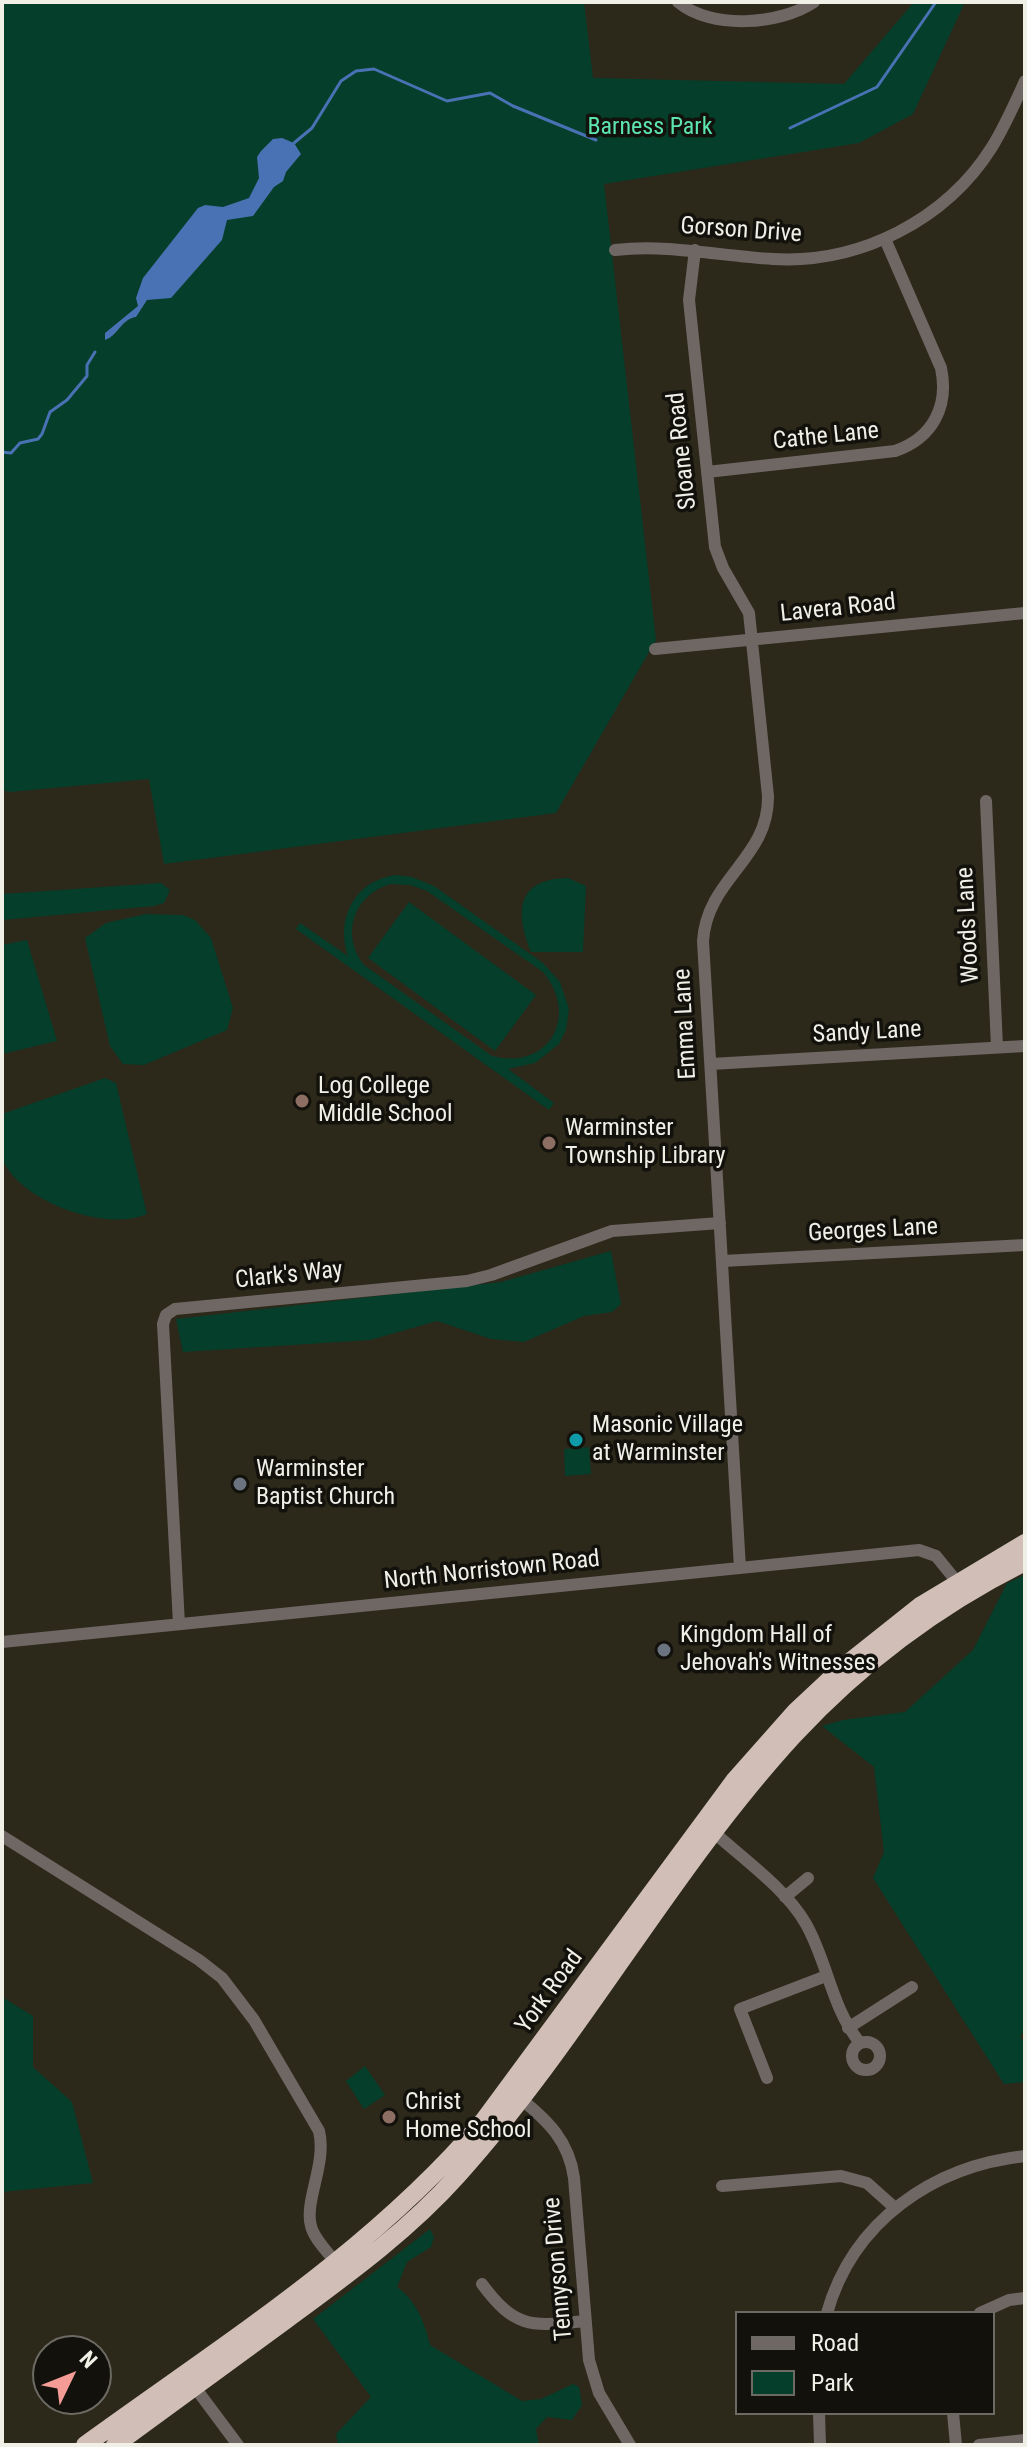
<!DOCTYPE html>
<html>
<head>
<meta charset="utf-8">
<style>
	body { margin:0 }
	#map { position:relative; width:1027px; height:2447px; overflow:hidden; background:#2c291b; font-family:"Roboto Condensed",sans-serif }
	canvas { display:block }
	.frame { position:absolute; inset:0; border:4px solid #f1f0e7; pointer-events:none }
	.legend { position:absolute; left:735px; top:2311px; width:260px; height:104px; box-sizing:border-box; background:#13110b; border:2px solid #6c6a63; margin:0; padding:10px 14px; list-style:none; font-size:24px; color:#f1f0e7 }
	.legend li { display:flex; align-items:center; gap:16px; height:40px }
	.legend b { width:40px; border:2px solid #6c6a63 }
	.north { position:absolute; left:32px; top:2335px; width:80px; height:80px; box-sizing:border-box; background:#13110b; border:2px solid #6c6a63; border-radius:50%; rotate:47deg; font-size:22px; font-weight:700; line-height:32px; text-align:center; color:#f1f0e7 }
	.north::after { content:''; display:block; margin:auto; width:28px; height:36px; background:#f59c96; clip-path:polygon(50% 0,100% 100%,50% 72%,0 100%) }
</style>
</head>
<body>
<div id="map">
<canvas width="1027" height="2447"></canvas>
<div class="frame"></div>
<ul class="legend">
<li><b style="height:10px;background:#6f6764"></b>Road</li>
<li><b style="height:22px;background:#053e2a"></b>Park</li>
</ul>
<div class="north">N</div>
</div>
<script>
const ctx = document.querySelector('canvas').getContext('2d');
ctx.lineJoin = 'round';
function fill(path, color) {
  ctx.fillStyle = color;
  ctx.fill(path, 'evenodd');
}
function strokePath(path, color, width, dash) {
  ctx.strokeStyle = color;
  ctx.lineWidth = width;
  ctx.lineCap = dash ? 'butt' : 'round';
  ctx.setLineDash(dash || []);
  ctx.stroke(path);
}
function label(font, color, halo, rows, align = 'center') {
  ctx.font = font + ' "Roboto Condensed",sans-serif';
  ctx.lineWidth = 7;
  ctx.setLineDash([]);
  ctx.textBaseline = 'middle';
  ctx.strokeStyle = halo;
  ctx.fillStyle = color;
  for (const [text, x, y, turn = 0] of rows) {
    ctx.save();
    ctx.translate(x, y);
    ctx.rotate((+turn || 0) * Math.PI / 180);
    ctx.textAlign = isNaN(turn) ? turn : align;
    if (halo) ctx.strokeText(text, 0, 0);
    ctx.fillText(text, 0, 0);
    ctx.restore();
  }
}
const green = new Path2D(`
	M2,2H584L593,78L844,84L914,2H965L913,114L859,143L604,184L656,640L556,813L164,864L149,779L10,792L2,790Z
	M396,875L412,877L434,886L543,963L560,982L569,1009L566,1030L559,1044L535,1063L508,1069L554,1103L549,1110L296,929L300,923L348,956C335,919 355,880 396,875ZM391,884L410,885L427,891L543,972C580,1016 549,1071 492,1056L364,965C340,934 354,894 391,884Z
	M568,878L586,886L583,952H531C515,912 516,879 568,878Z
	M161,883L170,890L164,903L154,906L2,920V894Z
	M409,902L536,995L495,1051L368,958Z
	M146,914L183,915L195,920L211,938L233,1008L227,1030L144,1065L123,1064L110,1046L85,938L106,923Z
	M27,940L57,1041L2,1054V945Z
	M105,1078L116,1083L147,1214C106,1232 25,1203 4,1163C0,1151 2,1127 2,1114Z
	M611,1251L621,1304L612,1312L584,1316L524,1342L491,1339L437,1321L370,1340L183,1352L176,1319L501,1282Z
	M589,1447L591,1474L565,1476L564,1449Z
	M1025,1575V2029L1020,2037L1025,2043V2082L1004,2084L873,1878L884,1852L874,1767L822,1726L843,1720L905,1712L973,1650L1007,1583Z
	M2,1997L33,2016V2067L72,2102L93,2183L2,2192Z
	M365,2066L385,2095L364,2109L346,2081Z
	M430,2229L434,2237L431,2247L407,2262L397,2287C417,2302 424,2321 430,2345L522,2401L541,2399L573,2384L579,2387L582,2405L572,2420L547,2417L536,2429L539,2445H338L336,2434L371,2397L313,2319Z`);
const water = new Path2D(`
	M282,138L294,143L301,154L286,172L283,181L274,187L253,216L227,220L222,240L171,298L147,300L136,317C121,319 118,336 105,340V333L138,306L136,298L143,278L198,208L205,205L223,207L249,198L259,178L257,157L261,151L273,139Z`);
const stream = new Path2D(`
	M790,128L877,87L936,2
	M294,143L312,128L341,81L356,71L374,69L447,101L490,93L513,106L596,140
	M2,452L11,453L20,443L38,439L42,434L50,412L67,400L87,376V365L95,352`);
const minor = new Path2D(`
	M678,2C711,30 780,25 814,2
	M615,250C669,244 719,256 773,259C860,264 946,220 992,147C1005,126 1015,103 1025,81
	M695,250L689,300L715,547L723,568L749,613L768,796C769,859 707,878 703,941L740,1568
	M707,472L895,451C933,438 949,406 941,368L885,239
	M655,649L1025,613
	M986,801L997,1047
	M711,1064L1025,1046
	M723,1261L1025,1245
	M179,1624L163,1324L166,1315L175,1309L467,1281L491,1275L612,1231L720,1223
	M2,1642L919,1550L936,1556L962,1588
	M708,1827C739,1856 785,1887 806,1924C828,1963 831,2007 860,2043
	M2,1836L199,1960L222,1978L254,2020L319,2131C327,2164 304,2201 311,2226C314,2239 328,2252 336,2263
	M785,1897L808,1878
	M848,2028L912,1987
	M852 2056a14 14 0 1 1 28 0a14 14 0 1 1-28 0Z
	M767,2078L740,2009L826,1976
	M521,2099C548,2121 569,2141 574,2178L589,2360L599,2393L630,2445
	M722,2186L841,2176L867,2183L895,2208
	M482,2284C516,2330 532,2326 585,2321
	M827,2313C853,2221 933,2166 1025,2156
	M980,2313L1009,2300L1025,2298
	M191,2382L238,2445
	M819,2413L820,2445
	M953,2413L956,2445
	M979,2445L1025,2440`);
const highway = new Path2D(`
	M85,2445C224,2344 372,2252 484,2120L734,1781L796,1711L842,1668L920,1606L1025,1543
	M115,2445C172,2403 229,2361 286,2320C347,2275 408,2231 458,2175C582,2037 669,1871 794,1735C860,1664 939,1605 1025,1562`);
const markers = [
	[302,1101,8,"#8d6e63"],
	[549,1143,8,"#8d6e63"],
	[576,1440,8,"#0f9aa8"],
	[240,1484,8,"#6b7280"],
	[664,1650,8,"#6b7280"],
	[389,2117,8,"#8d6e63"]
];
const parkNames = [
	["Barness Park",650,128]
];
const streetNames = [
	["Gorson Drive",741,231,4],
	["Cathe Lane",826,437,-6],
	["Sloane Road",683,451,-96],
	["Lavera Road",838,609,-6],
	["Woods Lane",969,925,-93],
	["Emma Lane",686,1024,-93],
	["Sandy Lane",867,1033,-3],
	["Georges Lane",873,1231,-3],
	["Clark's Way",289,1276,-6],
	["North Norristown Road",492,1571,-6],
	["York Road",550,1992,-54],
	["Tennyson Drive",559,2269,-95]
];
const poiNames = [
	["Log College",318,1087],
	["Middle School",318,1115],
	["Warminster",565,1129],
	["Township Library",565,1157],
	["Masonic Village",592,1426],
	["at Warminster",592,1454],
	["Warminster",256,1470],
	["Baptist Church",256,1498],
	["Kingdom Hall of",680,1636],
	["Jehovah's Witnesses",680,1664],
	["Christ",405,2103],
	["Home School",405,2131]
];
fill(green, '#053e2a');
fill(water, '#4872b3');
strokePath(stream, '#4872b3', 3);
strokePath(minor, '#6f6764', 12);
strokePath(highway, '#d1beb7', 18);
for (const [x, y, r, color] of markers) {
  const dot = new Path2D();
  dot.arc(x, y, r, 0, 2 * Math.PI);
  ctx.fillStyle = color;
  ctx.fill(dot);
  strokePath(dot, '#13110b', 3);
}
label('24px', '#5de5ae', '#13110b', parkNames);
label('24px', '#f1f0e7', '#13110b', streetNames);
label('24px', '#f1f0e7', '#13110b', poiNames, 'left');
</script>
</body>
</html>
